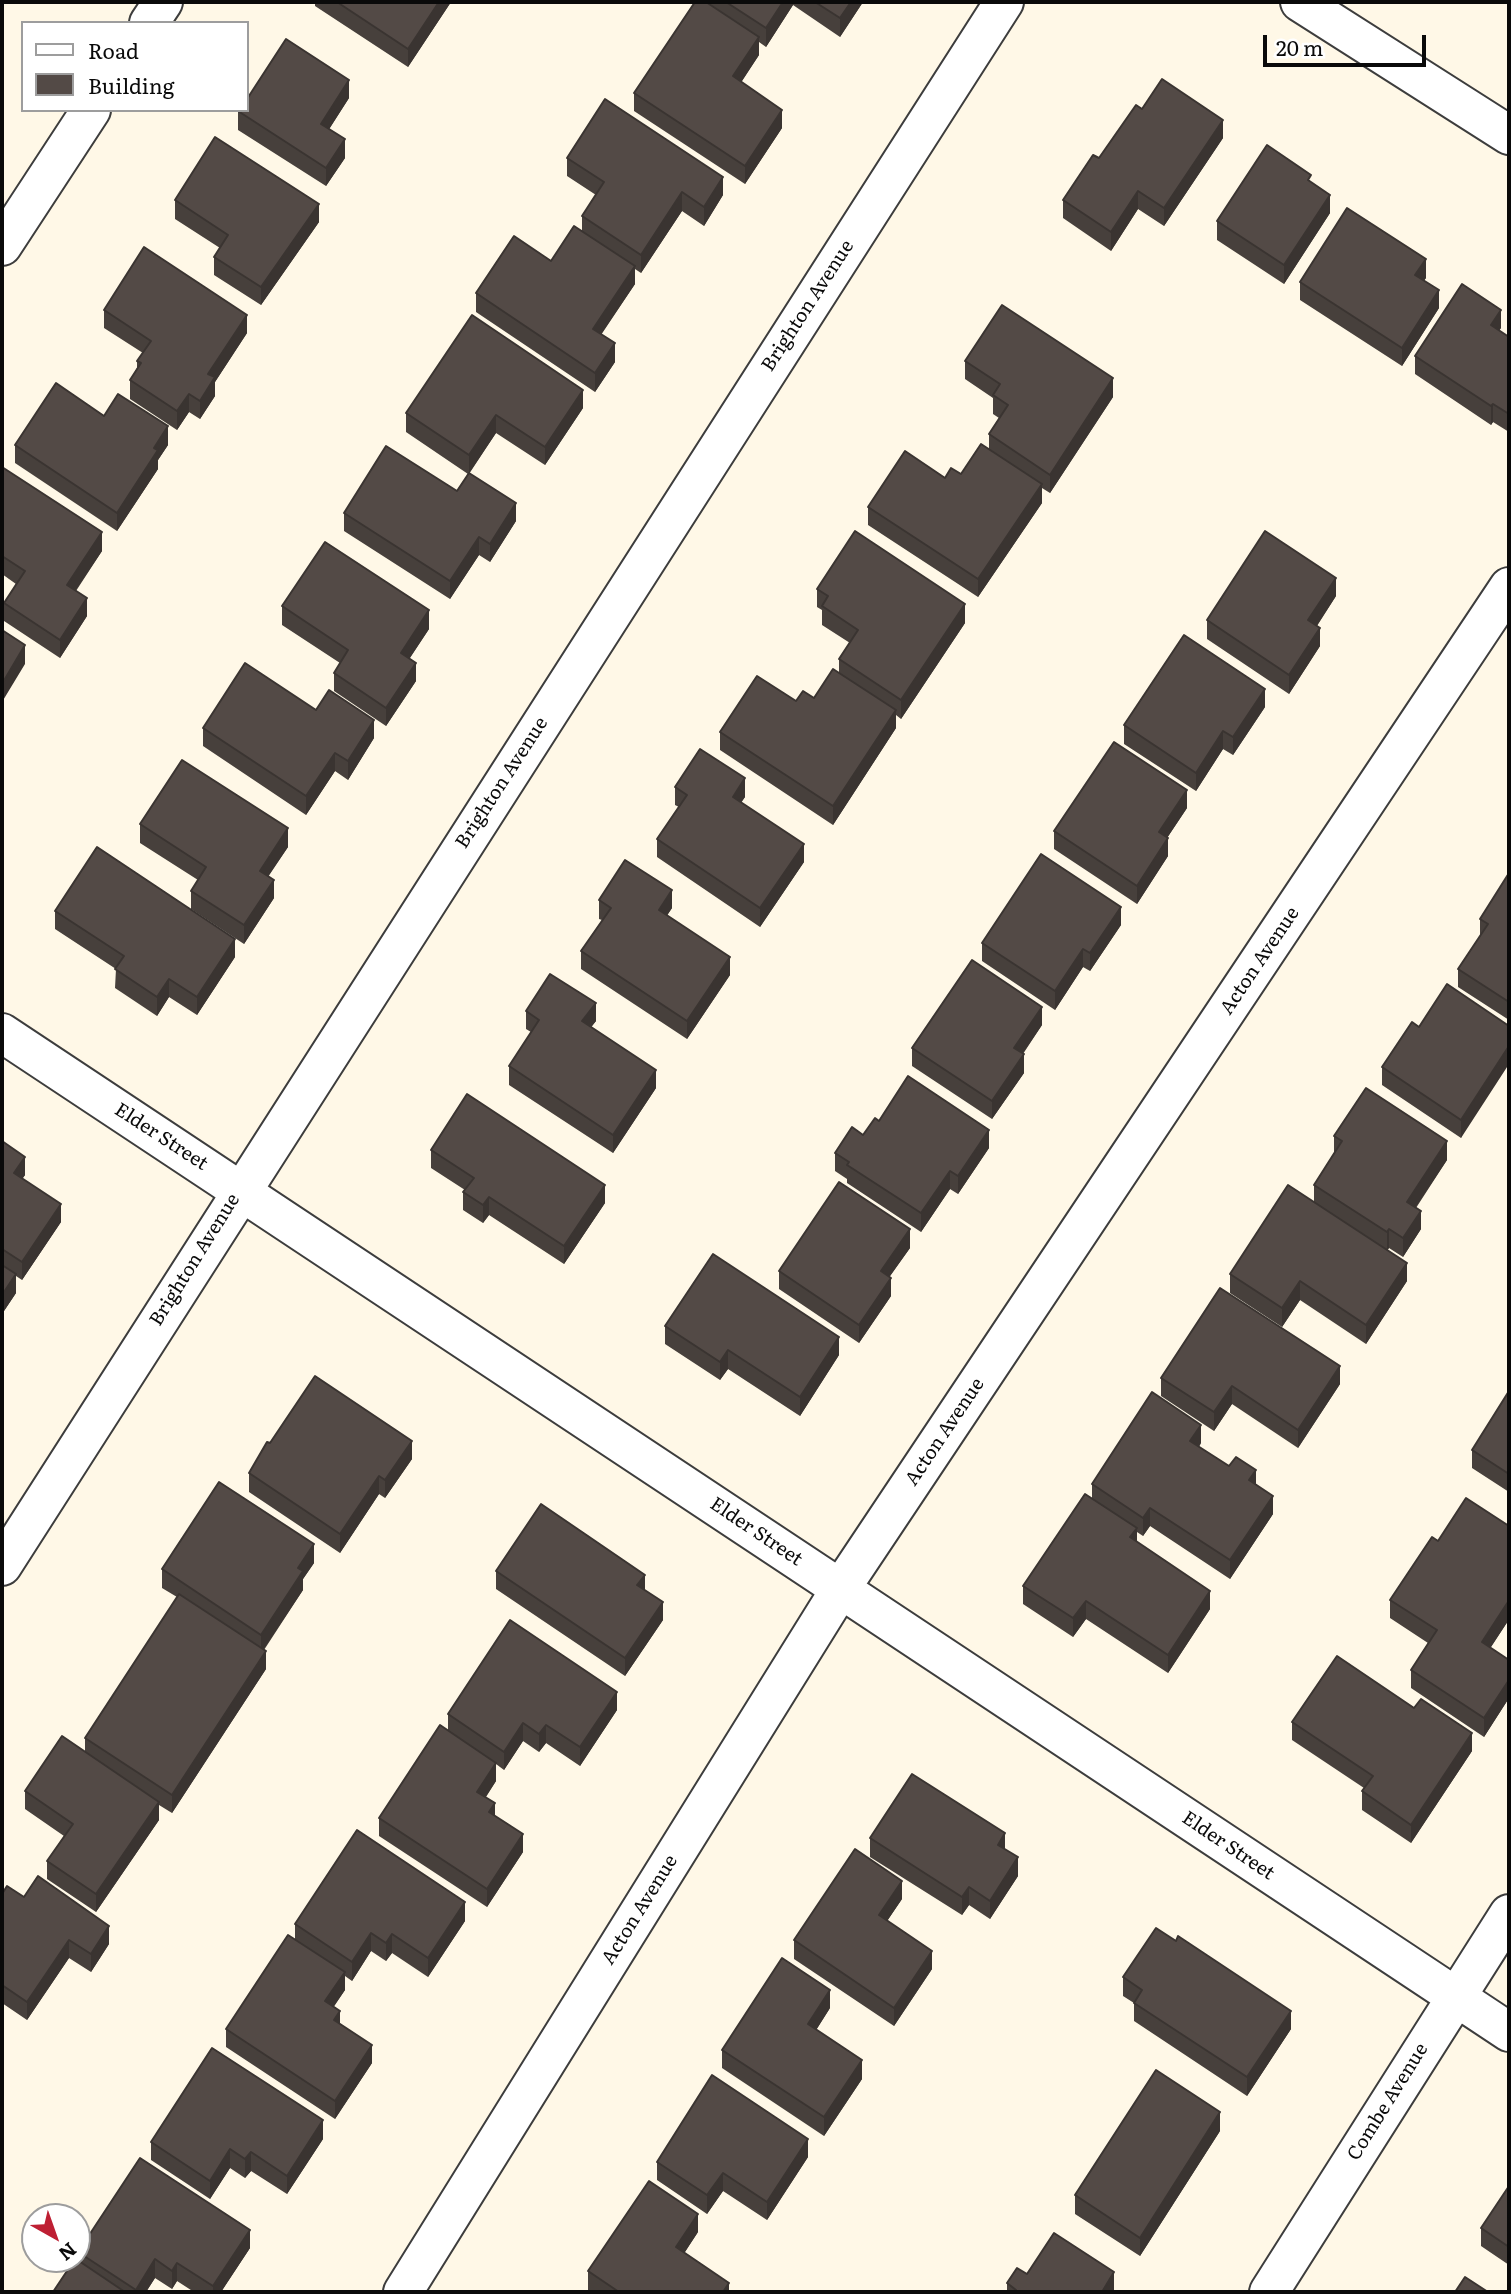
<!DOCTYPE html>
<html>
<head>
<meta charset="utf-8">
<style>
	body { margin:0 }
	#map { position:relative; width:1511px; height:2294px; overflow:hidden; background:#fff8e7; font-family:Literata,serif }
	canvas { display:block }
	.frame { position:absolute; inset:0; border:4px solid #0a0a0a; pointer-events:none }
	.legend { position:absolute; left:21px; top:21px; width:228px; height:91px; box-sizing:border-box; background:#fff; border:2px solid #9d9d9d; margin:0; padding:9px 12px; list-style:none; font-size:21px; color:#0a0a0a }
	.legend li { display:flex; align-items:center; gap:14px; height:35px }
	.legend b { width:35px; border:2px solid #9d9d9d }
	.north { position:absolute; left:21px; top:2203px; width:70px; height:70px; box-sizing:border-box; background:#fff; border:2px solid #9d9d9d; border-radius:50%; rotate:140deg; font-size:19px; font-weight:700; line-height:28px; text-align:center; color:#0a0a0a }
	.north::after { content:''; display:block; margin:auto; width:24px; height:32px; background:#be1f33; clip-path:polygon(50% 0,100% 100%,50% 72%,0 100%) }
	.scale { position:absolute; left:1263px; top:35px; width:163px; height:32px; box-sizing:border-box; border:4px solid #0a0a0a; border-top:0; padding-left:9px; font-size:21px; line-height:24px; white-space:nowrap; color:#0a0a0a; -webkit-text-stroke:5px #fff; paint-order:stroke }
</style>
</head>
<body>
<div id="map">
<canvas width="1511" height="2294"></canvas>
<div class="frame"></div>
<ul class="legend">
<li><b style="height:9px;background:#fff"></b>Road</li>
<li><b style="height:19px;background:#534a46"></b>Building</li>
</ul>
<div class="north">N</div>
<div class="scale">20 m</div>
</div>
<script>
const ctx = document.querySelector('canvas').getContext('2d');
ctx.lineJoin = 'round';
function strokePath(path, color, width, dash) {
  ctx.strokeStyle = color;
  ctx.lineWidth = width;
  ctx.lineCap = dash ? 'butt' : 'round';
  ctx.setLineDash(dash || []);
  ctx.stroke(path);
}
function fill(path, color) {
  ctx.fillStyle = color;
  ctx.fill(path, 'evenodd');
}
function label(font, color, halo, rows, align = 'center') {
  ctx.font = font + ' Literata,serif';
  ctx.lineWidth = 7;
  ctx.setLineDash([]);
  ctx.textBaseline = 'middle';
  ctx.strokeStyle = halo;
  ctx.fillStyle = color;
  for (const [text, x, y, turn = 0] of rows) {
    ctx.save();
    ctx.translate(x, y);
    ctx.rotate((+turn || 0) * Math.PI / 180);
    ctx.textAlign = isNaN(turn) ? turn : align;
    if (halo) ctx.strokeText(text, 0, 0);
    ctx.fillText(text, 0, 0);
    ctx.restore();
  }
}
const street = new Path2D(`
	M1300,2L1509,135
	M149,23L163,2
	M2,246L91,110
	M2,1033L1509,2032
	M2,1566L1004,2
	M403,2292L841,1588L1509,587
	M1269,2292L1509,1914`);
const wall = new Path2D(`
	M315,2H451L408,67L315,6Z
	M695,2H863L840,37L793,5L766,47L759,42V55L741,82L782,128L745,184L634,111V93Z
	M349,98L329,129L345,158L326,186L238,130V111Z
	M1142,109L1223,138L1164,226L1138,209L1111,251L1063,218V200Z
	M567,158L723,195L704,226L682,211L641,273L635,269V284L601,334L615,362L595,392L476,312V293L551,261L582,231V216L596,195L567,176Z
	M1311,183L1330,213L1284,284L1217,240V221Z
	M175,200L319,222L261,305L214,275V257L220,248L175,219Z
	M1426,278L1424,280L1439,308L1402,366L1300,300V282Z
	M104,310L247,333L215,382V396L200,419L189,412L177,430L130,399V380L137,368V361L143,353L104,328Z
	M1501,328L1499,330L1509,337V432L1493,422L1491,425L1415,374V356Z
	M965,361L1113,397L1050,493L1042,488V503L978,597L868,525V507L945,478L961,474L989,450V434L999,418L993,414V398L965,379Z
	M583,408L545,465L496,433L469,473L516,521L490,562L479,555L450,599L344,531V513L457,491L468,474L406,432V413Z
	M104,416L168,445L158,460V469L117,531L15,463V445Z
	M2,467L102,551L76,591L87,616L60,658L4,621V603L16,584L2,574Z
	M817,589L965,623L901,719L896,715V728L833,825L720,750V732L796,701L814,698L839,673V659L850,643L822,625V610L817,607Z
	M1336,596L1317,626L1320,646L1289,694L1207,639V620Z
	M282,606L429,629L410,658L416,681L386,726L334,691V673L340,663L282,625Z
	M1265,707L1233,755L1223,749L1196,791L1124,744V725Z
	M316,710L374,738L348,780L335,771L306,815L203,746V728Z
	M675,787L745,797L741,802L804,862L760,927L657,857V839L679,807L675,805Z
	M1187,808L1167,838L1168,856L1137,904L1054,849V831Z
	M140,824L288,847L268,876L274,898L244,944L191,909V891L198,880L140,843Z
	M1509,873V1020L1458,987V969L1480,936V919Z
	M599,900L672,908L667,915L730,975L687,1039L581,969V951L602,920L599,919Z
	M55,911L235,957L197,1015L169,997L157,1016L115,988L116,969L55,929Z
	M1121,925L1090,971L1083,967L1055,1010L982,961V943Z
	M526,1011L596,1021L591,1027L656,1088L613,1153L509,1085V1066L531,1032L526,1029Z
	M1042,1025L1023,1054L1024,1073L992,1119L912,1066V1048Z
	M1509,1026L1461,1138L1382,1085V1067L1419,1027Z
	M879,1121L989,1148L958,1194L950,1189L921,1232L847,1183V1179L835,1171V1153L863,1135Z
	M1334,1136L1447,1160L1416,1208L1421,1229L1403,1257L1389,1248L1387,1250L1407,1281L1366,1344L1300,1300L1282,1327L1230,1293V1274L1314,1202V1185L1334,1153Z
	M2,1141L25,1175L22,1179L61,1222L22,1280L16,1276V1293L2,1314Z
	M431,1150L605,1203L564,1264L489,1215L483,1223L463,1210V1192L465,1190L431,1168Z
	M910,1248L889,1277L891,1296L859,1343L779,1289V1271Z
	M665,1326L839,1355L800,1416L728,1369L720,1380L665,1344Z
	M1161,1378L1340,1384L1298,1448L1232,1404L1214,1431L1161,1396Z
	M1509,1391V1492L1472,1468V1450Z
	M270,1443L412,1459L385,1498L379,1494L340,1553L249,1492V1473Z
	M1201,1443L1199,1447L1256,1485L1273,1514L1230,1579L1150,1526L1143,1536L1137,1532V1542L1210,1609L1168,1673L1086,1619L1073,1637L1023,1604V1586L1092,1498V1484Z
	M1509,1526V1621H1508L1490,1648L1509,1660V1698L1484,1737L1411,1688V1670L1428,1643L1390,1618V1600L1438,1541Z
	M314,1563L303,1579V1590L264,1650L266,1669L172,1813L159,1805V1820L96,1912L47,1879V1861L64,1836L25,1809V1791L85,1751V1738L177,1597L162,1588V1569Z
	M496,1571L645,1590L663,1620L625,1676L496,1589Z
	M617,1710L580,1766L546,1743L539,1752L523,1741L504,1770L496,1764V1781L486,1797L495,1816L523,1852L487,1907L379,1836V1818L448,1731V1714Z
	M1292,1722L1472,1751L1411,1843L1362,1810V1791L1364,1788L1292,1740Z
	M870,1838L1005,1849L1018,1876L990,1919L969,1905L962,1915L870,1857Z
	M2,1894L24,1897L109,1944L91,1972L69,1958L27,2020L2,2003Z
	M902,1899L887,1921L932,1969L894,2026L794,1959V1940Z
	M465,1921L428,1977L392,1953L386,1961L371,1951L352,1981L345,1976V1990L333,2007L340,2024L372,2063L335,2119L226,2047V2029L295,1940V1924Z
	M1123,1977L1291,2029L1247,2096L1134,2021V2003L1123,1996Z
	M830,2008L816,2030L862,2079L824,2136L722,2068V2050Z
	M1220,2131L1140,2256L1075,2214V2195Z
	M323,2139L287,2194L251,2171L245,2178L230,2168L210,2199L151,2160V2142Z
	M808,2157L767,2220L723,2191L707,2214L657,2180V2162Z
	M1509,2186V2265L1481,2246V2228Z
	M698,2232L684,2253L729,2292H592L588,2290V2271Z
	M250,2248L221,2292H194L177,2281L172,2289L155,2278L146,2292H53L78,2261V2252Z
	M1027,2274L1114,2291L1113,2292H1007V2283Z`);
const shadedWall = new Path2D(`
	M439,2H451L408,67V49Z
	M783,2H793V5L766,47V28Z
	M851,2H863L840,37V18Z
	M759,37V55L733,95V76Z
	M349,80V98L321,142V124Z
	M782,110V128L745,184V166Z
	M1223,120V138L1164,226V208Z
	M345,139V158L326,186V168Z
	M723,177V195L704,226V207Z
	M1138,191V209L1111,251V232Z
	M682,192V211L641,273V255Z
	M1330,195V213L1284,284V265Z
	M319,204V222L261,305V287Z
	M1426,259V278L1415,293V275Z
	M635,266V284L593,347V329Z
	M1439,290V308L1402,366V348Z
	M1501,310V328L1491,343V325Z
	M247,315V333L215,382V396L200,419V401L208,374Z
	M615,343V362L595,392V373Z
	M1113,378V397L1050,493V475Z
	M583,390V408L545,465V447Z
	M189,394V412L177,430V411Z
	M1493,404V422L1491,425V406Z
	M496,415V433L469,474V455Z
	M168,426V445L158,460V469L117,531V513L154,448Z
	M1042,484V503L978,597V579Z
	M516,503V521L490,562V544Z
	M102,532V551L67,603V585Z
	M479,537V555L450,599V581Z
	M1336,578V596L1308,639V620Z
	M87,598V616L60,658V640Z
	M965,604V623L901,719V700Z
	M429,610V629L401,671V653Z
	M1320,628V646L1289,694V675Z
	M25,645V664L2,702V684Z
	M416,663V681L386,726V708Z
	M1265,689V707L1233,755V737Z
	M896,710V728L833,825V806Z
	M374,720V738L348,780V761Z
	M1223,731V749L1196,791V773Z
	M335,753V771L306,815V796Z
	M745,778V797L733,815V797Z
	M1187,790V808L1159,850V832Z
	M288,828V847L260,889V871Z
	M1168,838V856L1137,904V886Z
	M804,844V862L760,927V908Z
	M274,880V898L244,944V925Z
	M672,890V908L659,928V910Z
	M1121,907V925L1090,971V953Z
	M235,939V957L197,1015V997Z
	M1083,949V967L1055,1010V991Z
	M730,957V975L687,1039V1021Z
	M169,979V997L157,1016V997Z
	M596,1003V1021L582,1039V1021Z
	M1042,1007V1025L1014,1066V1048Z
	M1509,1046V1064L1461,1138V1120Z
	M1024,1054V1073L992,1119V1101Z
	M656,1070V1088L613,1153V1135Z
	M989,1130V1148L958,1194V1176Z
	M1447,1141V1160L1407,1220V1202Z
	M25,1157V1175L14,1191V1173Z
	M950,1171V1189L921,1232V1213Z
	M605,1185V1203L564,1264V1246Z
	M489,1197V1215L483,1223V1205Z
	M61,1204V1222L22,1280V1262Z
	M1421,1211V1229L1403,1257V1238Z
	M910,1229V1248L881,1289V1271Z
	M1389,1229V1248L1387,1251V1232Z
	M1407,1263V1281L1366,1344V1325Z
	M16,1274V1293L2,1314V1295Z
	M891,1278V1296L859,1343V1325Z
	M1300,1281V1300L1282,1327V1308Z
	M839,1337V1355L800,1416V1397Z
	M728,1350V1369L720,1380V1362Z
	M1340,1366V1384L1298,1448V1430Z
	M1232,1386V1404L1214,1431V1412Z
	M1201,1425V1443L1190,1459V1441Z
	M412,1441V1459L385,1498V1480Z
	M1256,1470V1488L1249,1480Z
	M379,1476V1494L340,1553V1534Z
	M1273,1496V1514L1230,1579V1560Z
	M1150,1508V1526L1143,1536V1518Z
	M1137,1528V1546L1130,1537Z
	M314,1544V1563L303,1579V1590L261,1653V1635L298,1568Z
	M645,1575V1593L637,1585Z
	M1210,1591V1609L1168,1673V1655Z
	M1086,1601V1619L1073,1637V1618Z
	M663,1602V1620L625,1676V1658Z
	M1508,1602V1621L1482,1661V1642Z
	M266,1651V1669L172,1813V1795Z
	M1509,1680V1698L1484,1737V1718Z
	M617,1692V1710L580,1766V1747Z
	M523,1723V1741L504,1770V1752Z
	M546,1725V1743L539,1752V1734Z
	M1472,1733V1751L1411,1843V1825Z
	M496,1763V1781L477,1810V1792Z
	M159,1802V1820L96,1912V1894Z
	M495,1803V1822L489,1812Z
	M1005,1833V1851L998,1845Z
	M523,1834V1852L487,1907V1889Z
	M1018,1857V1876L990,1919V1901Z
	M902,1881V1899L879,1933V1915Z
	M969,1887V1905L962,1915V1897Z
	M465,1902V1921L428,1977V1958Z
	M109,1926V1944L91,1972V1954Z
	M371,1933V1951L352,1981V1962Z
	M392,1934V1953L386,1961V1943Z
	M69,1940V1958L27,2020V2002Z
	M932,1951V1969L894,2026V2008Z
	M345,1972V1990L325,2020V2001Z
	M830,1990V2008L808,2043V2024Z
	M340,2011V2030L334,2020Z
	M1291,2011V2029L1247,2096V2077Z
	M3,2015V2033L2,2035V2016Z
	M372,2045V2063L335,2119V2101Z
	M862,2060V2079L824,2136V2117Z
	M1220,2112V2131L1140,2256V2238Z
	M323,2120V2139L287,2194V2176Z
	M808,2139V2157L767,2220V2202Z
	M230,2149V2168L210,2199V2181Z
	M251,2152V2171L245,2178V2159Z
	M723,2173V2191L707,2214V2195Z
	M698,2214V2232L676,2266V2247Z
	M250,2230V2248L221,2292H213V2286Z
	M155,2259V2278L146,2292H136V2290Z
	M177,2263V2281L172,2289V2271Z
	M1114,2272V2291L1113,2292H1102Z
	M729,2283V2292H723Z`);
const building = new Path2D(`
	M337,2H439L408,49Z
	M695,2H706L759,37L733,76L782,110L745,166L634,93Z
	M726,2H783L766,28Z
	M815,2H851L840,18Z
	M286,39L349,80L321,124L345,139L326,168L238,111L239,110H247V99Z
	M1162,79L1223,120L1164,208L1138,191L1111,232L1063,200L1093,155L1099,158L1136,105L1142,109Z
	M605,99L723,177L704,207L682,192L641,255L582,216L604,182L567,158Z
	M215,137L319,204L261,287L214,257L228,235L175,200Z
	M1267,145L1311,175L1308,180L1330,195L1284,265L1217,221Z
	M1347,208L1426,259L1415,275L1439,290L1402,348L1300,282Z
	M574,226L635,266L593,329L615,343L595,373L476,293L514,236L551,261Z
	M144,247L247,315L208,374L215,377L200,401L189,394L177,411L130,380L141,363L137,361L151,341L104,310Z
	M1462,284L1501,310L1491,325L1509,337V414L1493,404L1491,406L1415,356Z
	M1002,305L1113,378L1050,475L989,434L1008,405L993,395L1000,384L965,361Z
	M472,315L583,390L545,447L496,415L469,455L406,413Z
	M56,383L104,416L118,394L168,426L154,448L158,450L117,513L15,445Z
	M981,444L1042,484L978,579L868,507L905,451L945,478L951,468L961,474Z
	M386,446L457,491L469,473L516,503L490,544L479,537L450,581L344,513Z
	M2,467L102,532L67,585L87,598L60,640L4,603L25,571L2,556Z
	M855,531L965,604L901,700L839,659L858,630L822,606L828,596L817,589Z
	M1265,531L1336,578L1308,620L1320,628L1289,675L1207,620Z
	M325,542L429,610L401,653L416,663L386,708L334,673L348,650L282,606Z
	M2,630L25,645L2,684Z
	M1184,635L1265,689L1233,737L1223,731L1196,773L1124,725Z
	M245,663L316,710L329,690L374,720L348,761L335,753L306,796L203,728Z
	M833,669L896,710L833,806L720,732L757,676L796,701L803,691L814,698Z
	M1114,742L1187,790L1159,832L1168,838L1137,886L1054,831Z
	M700,749L745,778L733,797L804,844L760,908L657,839L687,795L675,787Z
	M182,760L288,828L260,871L274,880L244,925L191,891L206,867L140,824Z
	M97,847L235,939L197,997L169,979L157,997L115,969L124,956L55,911Z
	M1041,854L1121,907L1090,953L1083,949L1055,991L982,943Z
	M625,860L672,890L659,910L730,957L687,1021L581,951L611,908L599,900Z
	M1509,873V1002L1458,969L1488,924L1480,919Z
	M972,960L1042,1007L1014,1048L1024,1054L992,1101L912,1048Z
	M550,974L596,1003L582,1021L656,1070L613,1135L509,1066L539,1020L526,1011Z
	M1447,984L1509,1026V1046L1461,1120L1382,1067L1412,1022L1419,1027Z
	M908,1076L989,1130L958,1176L950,1171L921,1213L847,1165L849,1162L835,1153L852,1127L863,1135L875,1118L879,1121Z
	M1366,1088L1447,1141L1407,1202L1421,1211L1403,1238L1389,1229L1387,1232L1314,1185L1342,1141L1334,1136Z
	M467,1094L605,1185L564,1246L489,1197L483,1205L463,1192L474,1178L431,1150Z
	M2,1141L25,1157L14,1173L61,1204L22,1262L2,1249Z
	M839,1182L910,1229L881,1271L891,1278L859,1325L779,1271Z
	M1288,1185L1407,1263L1366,1325L1300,1281L1282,1308L1230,1274Z
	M713,1254L839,1337L800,1397L728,1350L720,1362L665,1326Z
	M2,1265L16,1274L2,1295Z
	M1220,1288L1340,1366L1298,1430L1232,1386L1214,1412L1161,1378Z
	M315,1376L412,1441L385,1480L379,1476L340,1534L249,1473L267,1442L270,1443Z
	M1509,1391V1474L1472,1450Z
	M1152,1392L1201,1425L1190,1441L1229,1466L1236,1457L1256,1470L1249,1480L1273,1496L1230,1560L1150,1508L1143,1518L1092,1484Z
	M219,1482L314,1544L298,1568L303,1571L261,1635L162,1569Z
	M1085,1494L1137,1528L1130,1537L1210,1591L1168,1655L1086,1601L1073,1618L1023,1586Z
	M1466,1498L1509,1526V1603L1508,1602L1482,1642L1509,1660V1680L1484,1718L1411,1670L1437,1630L1390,1600L1432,1537L1438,1541Z
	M541,1504L645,1575L637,1585L663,1602L625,1658L496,1571Z
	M179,1594L266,1651L172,1795L85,1738Z
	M510,1620L617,1692L580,1747L546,1725L539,1734L523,1723L504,1752L448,1714Z
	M1337,1656L1414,1708L1421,1699L1472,1733L1411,1825L1362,1791L1373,1776L1292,1722Z
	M440,1725L496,1763L477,1792L495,1803L489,1812L523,1834L487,1889L379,1818Z
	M62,1736L159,1802L96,1894L47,1861L73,1824L25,1791Z
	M912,1774L1005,1833L998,1845L1018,1857L990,1901L969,1887L962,1897L870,1838Z
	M357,1830L465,1902L428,1958L392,1934L386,1943L371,1933L352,1962L295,1924Z
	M855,1849L902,1881L879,1915L932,1951L894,2008L794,1940Z
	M38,1876L109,1926L91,1954L69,1940L27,2002L2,1985V1894L7,1886L24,1897Z
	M1156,1928L1176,1941L1178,1936L1291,2011L1247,2077L1134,2003L1142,1990L1123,1977Z
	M288,1935L345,1972L325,2001L340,2011L334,2020L372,2045L335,2101L226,2029Z
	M782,1958L830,1990L808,2024L862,2060L824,2117L722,2050Z
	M212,2048L323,2120L287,2176L251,2152L245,2159L230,2149L210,2181L151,2142Z
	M1156,2070L1220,2112L1140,2238L1075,2195Z
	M712,2075L808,2139L767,2202L723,2173L707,2195L657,2162Z
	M140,2158L250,2230L213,2286L177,2263L172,2271L155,2259L136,2290L78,2252Z
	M649,2181L698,2214L676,2247L729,2283L723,2292H619L588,2271Z
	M1509,2186V2247L1481,2228Z
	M1054,2233L1114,2272L1102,2292H1014L1016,2290L1007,2283L1017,2268L1027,2274Z
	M75,2259H76L125,2292H53Z
	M1465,2277L1488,2292H1455Z`);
const streetNames = [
	["Brighton Avenue",808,306,-57],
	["Brighton Avenue",502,783,-57],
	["Acton Avenue",1260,961,-56],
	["Elder Street",161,1137,33],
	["Brighton Avenue",195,1260,-58],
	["Acton Avenue",945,1432,-56],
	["Elder Street",756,1532,34],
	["Elder Street",1228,1846,34],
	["Acton Avenue",640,1910,-58],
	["Combe Avenue",1388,2102,-58]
];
strokePath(street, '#3d3d3d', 42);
strokePath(street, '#fff', 38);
fill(wall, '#47403c');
fill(shadedWall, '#3a3431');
fill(building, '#534a46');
strokePath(building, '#3a3431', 2);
label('19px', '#0a0a0a', '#fff', streetNames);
</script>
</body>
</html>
